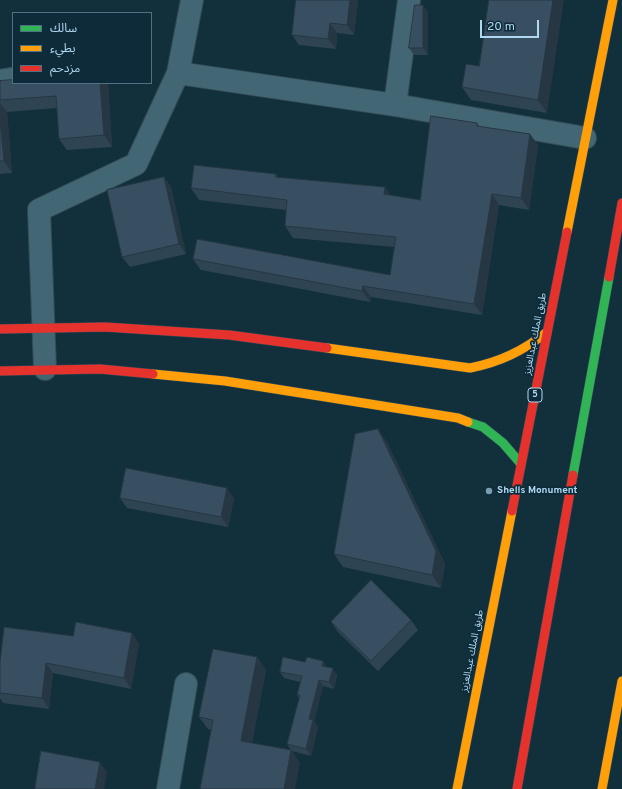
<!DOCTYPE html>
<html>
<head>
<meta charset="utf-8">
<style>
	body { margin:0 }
	#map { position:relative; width:622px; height:789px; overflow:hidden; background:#12303c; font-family:Overpass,"Noto Sans Arabic",sans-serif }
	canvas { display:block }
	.legend { position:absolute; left:12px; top:12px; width:140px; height:72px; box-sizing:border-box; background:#0e2b3a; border:1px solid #4f7183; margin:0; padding:5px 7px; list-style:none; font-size:12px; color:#b0d9f1 }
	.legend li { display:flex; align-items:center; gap:8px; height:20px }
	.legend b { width:20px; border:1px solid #4f7183 }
	.scale { position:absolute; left:480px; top:20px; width:59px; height:18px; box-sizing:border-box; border:2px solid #b0d9f1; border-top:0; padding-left:5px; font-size:12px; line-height:14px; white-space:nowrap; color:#b0d9f1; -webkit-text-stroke:3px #0e2b3a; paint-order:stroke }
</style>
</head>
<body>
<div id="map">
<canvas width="622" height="789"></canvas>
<ul class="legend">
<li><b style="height:5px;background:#30b455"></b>سالك</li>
<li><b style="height:5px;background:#ff9f0a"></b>بطيء</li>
<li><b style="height:5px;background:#e5322d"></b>مزدحم</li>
</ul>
<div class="scale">20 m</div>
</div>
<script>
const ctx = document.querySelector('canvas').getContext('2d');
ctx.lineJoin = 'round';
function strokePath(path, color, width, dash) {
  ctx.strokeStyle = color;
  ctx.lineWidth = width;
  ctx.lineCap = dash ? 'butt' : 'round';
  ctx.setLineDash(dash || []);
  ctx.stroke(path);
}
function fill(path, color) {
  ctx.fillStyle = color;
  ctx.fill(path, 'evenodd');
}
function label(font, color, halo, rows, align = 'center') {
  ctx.font = font + ' Overpass,"Noto Sans Arabic",sans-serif';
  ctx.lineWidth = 3.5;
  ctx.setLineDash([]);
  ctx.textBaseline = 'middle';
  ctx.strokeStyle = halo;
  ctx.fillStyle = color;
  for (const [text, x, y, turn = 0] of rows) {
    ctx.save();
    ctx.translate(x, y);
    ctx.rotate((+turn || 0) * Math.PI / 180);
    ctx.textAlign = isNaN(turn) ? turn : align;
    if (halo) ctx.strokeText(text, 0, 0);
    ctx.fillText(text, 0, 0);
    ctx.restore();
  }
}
const street = new Path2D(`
	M178,73L192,0
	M0,81L11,79
	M395,105L409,0
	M45,369L39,210L136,164L178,73L395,105L585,138
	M168,789L186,684`);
const fast = new Path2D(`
	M468,422L483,427L503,443L521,464
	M573,475L609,277`);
const slow = new Path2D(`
	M567,232L613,0
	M327,348L470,368C500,362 523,351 547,332
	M153,374L225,381L458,418L468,422
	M457,789L512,511
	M602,789L622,681`);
const jam = new Path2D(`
	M609,277L622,203
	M0,329L105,327L229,335L327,348
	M0,371L100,369L153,374
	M512,511L567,232
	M517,789L573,475`);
const wall = new Path2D(`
	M296,0H358L354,35L337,33L336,49L299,45L292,35Z
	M489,0L547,113L471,100L462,87L479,66Z
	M428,12V55H414L409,48Z
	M0,81L108,83L112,147L67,150L59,139L57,108L7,112L12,173L0,174Z
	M477,123L480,127L538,145L529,210L499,205L482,315L371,297L370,302L201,270L193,259L390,275L394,247L293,238L285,226L286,210L199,200L191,188L276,174L278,177L420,200Z
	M164,177L171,187L186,254L130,267L122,257Z
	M387,442L445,564L441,588L343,567L334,554Z
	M120,498H234L228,527L127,508Z
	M411,620L418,630L378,671L338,632L331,622Z
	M132,633L139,644L131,689L53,673L49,709L3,703L0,698V662Z
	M257,657L266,670L252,743L291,750L287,744L299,698L297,695L300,682L284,678L280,672L328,667L337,675L334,689L323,686L314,722L318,727L311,756L292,751L300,763L211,730L208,729L199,717Z`);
const shadedWall = new Path2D(`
	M350,0H358L354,35L347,25Z
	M553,0H564L547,113L538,100Z
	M423,5L428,12V55L423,48Z
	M330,23L337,33L336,49L328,39Z
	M100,83H108L112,147L104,135Z
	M0,103L7,112L12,173L4,161L0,118Z
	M530,134L538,145L529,210L521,198Z
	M164,177L171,187L186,254L179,244Z
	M385,187L393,198L384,194Z
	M492,194L499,205L482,315L474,304Z
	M363,286L371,297L370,302L362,291Z
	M378,429L387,442L445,564L441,588L432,575Z
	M227,488L234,498L228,527L221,517Z
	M132,633L139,644L131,689L124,678Z
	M257,657L266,670L250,754L241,741Z
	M323,661L328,668L322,666Z
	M46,663L53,673L49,709L42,698Z
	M333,668L337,675L334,689L329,682Z
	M319,680L323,686L314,722L318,727L311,756L306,749L309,719Z
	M291,750L300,763L295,789H284Z
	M100,762L107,772L104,789H95Z`);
const building = new Path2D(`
	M296,0H350L347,25L330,23L328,39L292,35Z
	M489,0H553L538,100L462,87L466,64L479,66Z
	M415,5H423V48H409Z
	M13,80V83H100L104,135L59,139L56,96L0,100V81Z
	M431,116L477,123V126L530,134L521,198L492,194L474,304L363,286L362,291L193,259L197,239L390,275L396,237L285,226L287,200L191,188L194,165L276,174L275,177L385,187L384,194L420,200Z
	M0,118L4,161H0Z
	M164,177L179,244L122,257L107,190Z
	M378,429L436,551L432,575L334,554L355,434Z
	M126,468L227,488L221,517L120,498Z
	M371,580L411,620L371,661L331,622Z
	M76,622L132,633L124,678L46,663L42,698L0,693V662L4,627L73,636Z
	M213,649L257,657L241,741L291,750L284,789H200L213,720L199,717Z
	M283,657L305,662L307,657L323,661L322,666L333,668L329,682L319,680L309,719L313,720L306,749L287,744L300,695H297L302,676L280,672Z
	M41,751L100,762L95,789H35Z`);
const markers = [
	[489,491,4,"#799eb2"]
];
const shields = [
	[535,395,14]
];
const shieldNames = [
	["5",535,395]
];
const streetNames = [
	["طريق الملك عبدالعزيز",536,334,-79],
	["طريق الملك عبدالعزيز",473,651,-79]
];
const poiNames = [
	["Shells Monument",497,491]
];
strokePath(street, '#334b57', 24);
strokePath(fast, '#334b57', 10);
strokePath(slow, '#334b57', 10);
strokePath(jam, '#334b57', 10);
strokePath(street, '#436674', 22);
strokePath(fast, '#30b455', 9);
strokePath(slow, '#ff9f0a', 9);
strokePath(jam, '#e5322d', 9);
fill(wall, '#2f4453');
fill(shadedWall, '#263743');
fill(building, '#374f60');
strokePath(building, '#263743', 1);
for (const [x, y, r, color] of markers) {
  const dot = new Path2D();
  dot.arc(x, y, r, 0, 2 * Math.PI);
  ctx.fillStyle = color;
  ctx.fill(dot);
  strokePath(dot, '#0e2b3a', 1.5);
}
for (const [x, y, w] of shields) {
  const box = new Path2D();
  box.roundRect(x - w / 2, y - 7, w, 14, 3);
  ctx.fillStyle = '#0e2b3a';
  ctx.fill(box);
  strokePath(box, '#b0d9f1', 1);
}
label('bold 9px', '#b0d9f1', null, shieldNames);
label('10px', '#b0d9f1', '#0e2b3a', streetNames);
label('bold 10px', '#b0d9f1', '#0e2b3a', poiNames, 'left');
</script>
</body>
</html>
